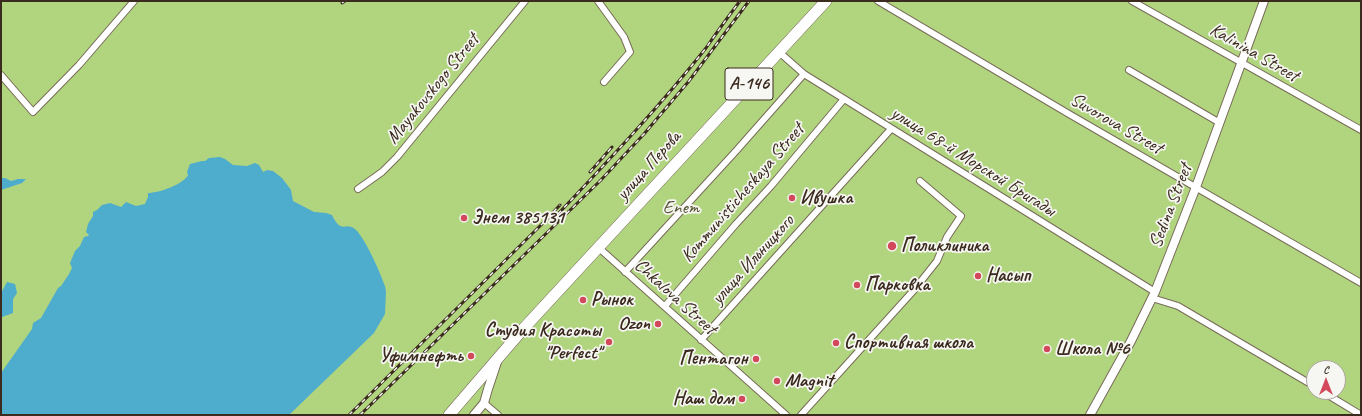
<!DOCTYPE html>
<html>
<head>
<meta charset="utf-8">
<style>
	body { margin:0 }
	#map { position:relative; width:1362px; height:416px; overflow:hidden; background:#ebe3c5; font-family:Caveat,sans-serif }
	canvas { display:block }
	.frame { position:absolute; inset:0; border:2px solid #3b2a1e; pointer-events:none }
	.north { position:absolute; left:1306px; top:360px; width:40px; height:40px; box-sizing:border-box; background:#f6f6f2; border:1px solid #aba49d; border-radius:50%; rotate:0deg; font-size:11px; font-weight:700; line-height:16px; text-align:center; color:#3b2a1e }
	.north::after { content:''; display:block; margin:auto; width:14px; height:18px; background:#d1495b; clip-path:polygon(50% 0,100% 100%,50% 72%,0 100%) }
</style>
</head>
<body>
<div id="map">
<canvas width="1362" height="416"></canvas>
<div class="frame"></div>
<div class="north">С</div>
</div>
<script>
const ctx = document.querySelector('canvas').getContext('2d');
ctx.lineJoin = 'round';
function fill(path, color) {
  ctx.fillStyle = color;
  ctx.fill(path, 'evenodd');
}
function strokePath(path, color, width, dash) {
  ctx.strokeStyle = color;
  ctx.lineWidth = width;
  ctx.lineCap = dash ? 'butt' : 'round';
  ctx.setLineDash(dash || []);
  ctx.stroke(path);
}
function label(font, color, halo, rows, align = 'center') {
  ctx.font = font + ' Caveat,sans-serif';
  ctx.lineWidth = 3.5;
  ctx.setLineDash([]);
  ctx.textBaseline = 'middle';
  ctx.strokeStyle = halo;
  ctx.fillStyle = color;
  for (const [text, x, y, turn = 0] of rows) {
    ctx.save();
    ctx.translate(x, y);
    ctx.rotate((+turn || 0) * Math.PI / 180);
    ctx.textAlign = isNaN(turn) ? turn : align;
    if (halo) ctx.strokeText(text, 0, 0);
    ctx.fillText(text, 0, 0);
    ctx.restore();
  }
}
const green = new Path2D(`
	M1,1H1361V415H1ZM1314,368H1338V392H1314Z`);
const water = new Path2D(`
	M220,157L225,159L233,165L247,166L255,163L259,165L263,172L267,170L273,171L282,178L291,190L293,201L314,212L326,213L332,215C342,236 345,220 356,230C366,240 380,272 385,286L386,292L385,314L374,333L289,415H98L96,414L93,415H1V373L32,329L33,323L41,318L58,288L61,286L69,274L72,268L70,263L75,251L80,246L84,237L88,236L89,235L86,232L88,224L93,216V212L97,210L102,205L110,203L121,207L126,202L136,206L145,204L148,197V193C159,193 184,184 188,175L187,172L190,164L202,161H205L209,158Z
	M1,178H5L11,181L18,179H26L22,183L1,190Z
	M7,282L15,284L17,293L13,299V313L2,317L1,319V293Z`);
const street = new Path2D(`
	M598,1L624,37L630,52L604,82
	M878,1L1069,114L1361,283
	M1132,1L1361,130
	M779,52L804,74L1155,292
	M1129,70L1220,123
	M1,75L33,112L79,65L134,1
	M358,189L382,172L397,157L525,1
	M599,248L786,415
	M625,272L736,151L804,74
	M1152,298L1178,306L1314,386
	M665,306L736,224L771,186L844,99
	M701,340L891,129
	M1323,392L1361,415
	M484,403L498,415
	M801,415L914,290L937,261L947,237L961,216L920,181`);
const secondary = new Path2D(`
	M474,415L484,403L488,389L497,362
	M1090,415L1131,341L1155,292L1196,187L1264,1`);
const highway = new Path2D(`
	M449,415L524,328L826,1`);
const rail = new Path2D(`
	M342,3L345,1
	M590,172L612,147
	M558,214C609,160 660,106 706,48C717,32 728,17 740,1
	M349,415L542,224L560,205
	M360,415L600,181L644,134L689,81L749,1`);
const markers = [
	[792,198,4,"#d1495b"],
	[464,218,4,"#d1495b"],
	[892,246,5,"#d1495b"],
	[978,276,4,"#d1495b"],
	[857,285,4,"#d1495b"],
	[583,300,4,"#d1495b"],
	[658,324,4,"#d1495b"],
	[609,342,4,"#d1495b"],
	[836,343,4,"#d1495b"],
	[1047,349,4,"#d1495b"],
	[471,356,4,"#d1495b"],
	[756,359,4,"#d1495b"],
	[777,381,4,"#d1495b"],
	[742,399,4,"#d1495b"]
];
const shields = [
	[749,84,48]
];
const shieldNames = [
	["А-146",749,84]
];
const streetNames = [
	["Kalinina Street",1254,53,30],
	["Mayakovskogo Street",433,89,-51],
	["Suvorova Street",1116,124,30],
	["улица 68-й Морской Бригады",973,162,32],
	["улица Перова",649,166,-48],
	["Kommunisticheskaya Street",743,193,-49],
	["Sedina Street",1171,206,-69],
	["улица Ильницкого",753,260,-48],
	["Chkalova Street",675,297,42]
];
const poiNames = [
	["Ивушка",800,198],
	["Энем 385131",472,218],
	["Поликлиника",901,246],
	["Насып",986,276],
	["Парковка",865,285],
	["Рынок",591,300],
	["Ozon",650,324,"right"],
	["Студия Красоты",601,331,"right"],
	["\"Perfect\"",601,353,"right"],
	["Спортивная школа",844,343],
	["Школа №6",1055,349],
	["Уфимнефть",463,356,"right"],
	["Пентагон",748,359,"right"],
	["Magnit",785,381],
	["Наш дом",734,399,"right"]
];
const parkNames = [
	["Enem",681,208]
];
fill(green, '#b0d57e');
fill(water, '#4eaccd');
strokePath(street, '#796b58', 8);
strokePath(secondary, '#796b58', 10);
strokePath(highway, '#796b58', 12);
strokePath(street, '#fff', 6);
strokePath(secondary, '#fff', 8);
strokePath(highway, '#fff', 11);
strokePath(rail, '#3b2a1e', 3);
strokePath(rail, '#f6f6f2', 1.5, [4.5]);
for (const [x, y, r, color] of markers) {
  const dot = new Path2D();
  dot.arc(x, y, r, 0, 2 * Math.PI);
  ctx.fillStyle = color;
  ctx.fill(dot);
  strokePath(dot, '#f6f6f2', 1.5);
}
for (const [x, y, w] of shields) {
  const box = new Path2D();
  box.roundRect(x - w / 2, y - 16, w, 32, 3);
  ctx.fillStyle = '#f6f6f2';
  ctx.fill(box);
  strokePath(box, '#3b2a1e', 1);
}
label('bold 18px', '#3b2a1e', null, shieldNames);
label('19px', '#3b2a1e', '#f6f6f2', streetNames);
label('bold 19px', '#3b2a1e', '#f6f6f2', poiNames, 'left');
label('19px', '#585536', '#f6f6f2', parkNames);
</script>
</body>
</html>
